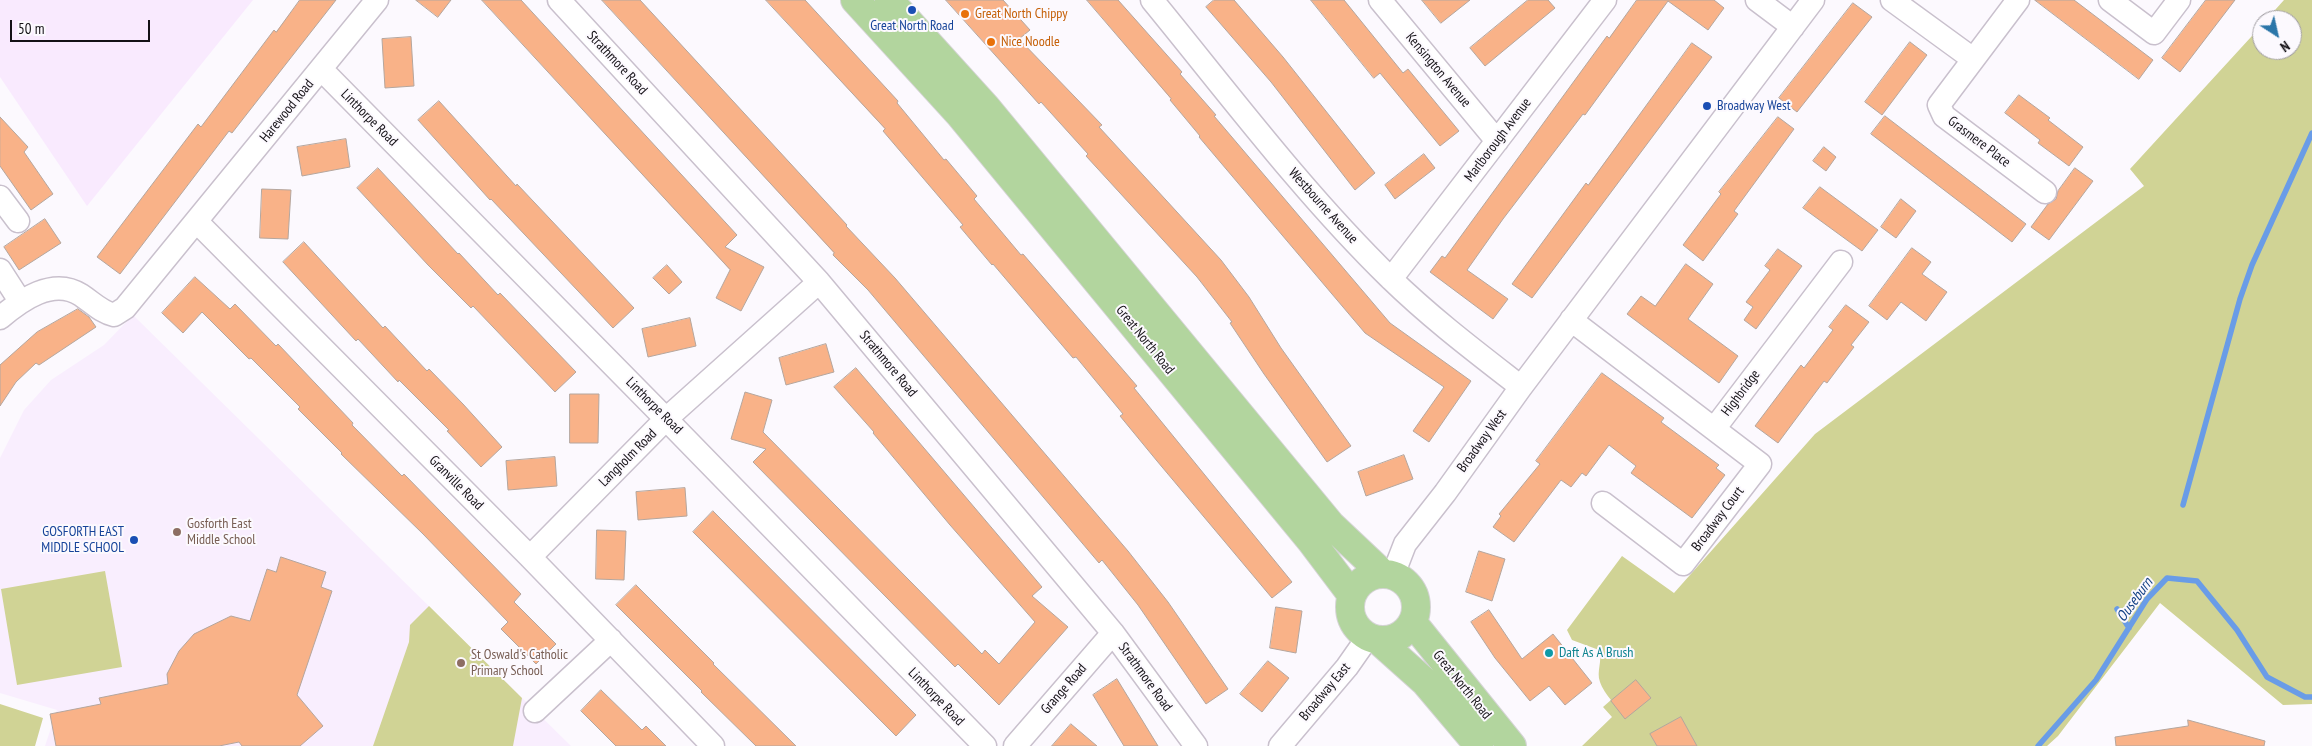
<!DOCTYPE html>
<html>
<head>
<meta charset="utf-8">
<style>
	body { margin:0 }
	#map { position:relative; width:2312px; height:746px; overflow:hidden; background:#fcf9fe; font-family:"PT Sans Narrow",sans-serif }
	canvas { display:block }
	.north { position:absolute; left:2252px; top:10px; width:50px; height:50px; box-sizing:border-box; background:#fcf9fe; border:1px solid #9f9ca1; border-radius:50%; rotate:145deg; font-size:14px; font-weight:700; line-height:20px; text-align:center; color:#141116 }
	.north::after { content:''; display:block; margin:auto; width:18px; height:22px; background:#2b76a9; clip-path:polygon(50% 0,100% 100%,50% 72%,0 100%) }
	.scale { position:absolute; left:10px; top:20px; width:140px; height:22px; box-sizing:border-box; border:2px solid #141116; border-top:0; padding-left:6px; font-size:15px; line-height:18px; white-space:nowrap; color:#141116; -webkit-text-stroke:4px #fcf9fe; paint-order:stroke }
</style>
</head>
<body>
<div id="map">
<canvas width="2312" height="746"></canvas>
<div class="north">N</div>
<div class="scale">50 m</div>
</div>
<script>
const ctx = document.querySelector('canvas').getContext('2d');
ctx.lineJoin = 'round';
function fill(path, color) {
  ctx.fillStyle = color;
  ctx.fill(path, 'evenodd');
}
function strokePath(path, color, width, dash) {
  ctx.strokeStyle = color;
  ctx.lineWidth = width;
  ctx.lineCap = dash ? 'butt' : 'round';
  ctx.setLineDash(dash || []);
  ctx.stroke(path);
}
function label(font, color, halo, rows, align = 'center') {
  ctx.font = font + ' "PT Sans Narrow",sans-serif';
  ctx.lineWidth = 4;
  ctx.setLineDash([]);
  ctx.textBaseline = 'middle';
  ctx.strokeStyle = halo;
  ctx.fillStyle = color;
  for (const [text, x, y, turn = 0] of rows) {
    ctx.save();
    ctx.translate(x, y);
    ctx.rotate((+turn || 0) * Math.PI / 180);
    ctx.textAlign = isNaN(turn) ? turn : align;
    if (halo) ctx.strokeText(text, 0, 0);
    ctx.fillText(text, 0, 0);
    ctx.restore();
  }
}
const commercial = new Path2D(`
	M0,0H253L87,206L0,77Z`);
const built = new Path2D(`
	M133,315L571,746H45L57,710L0,693V458L24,410L51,380L104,345Z`);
const green = new Path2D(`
	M2284,0H2312V704L2283,705L2160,603L2058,736L2047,746H1582L1612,717L1603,707L1611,700C1607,695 1602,688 1600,682C1596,671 1603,661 1599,650L1572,640L1567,630L1622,556L1674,593L1815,434L2144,186L2130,169L2262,25V50H2292V20H2266Z
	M105,571L122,667L17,685L1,589Z
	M429,606L522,698L513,746H373L409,642L410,625Z
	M0,704L43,718L35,746H0Z`);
const stream = new Path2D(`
	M2183,505L2240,299L2252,265L2312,133
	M2117,609L2129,628
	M2038,746L2096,680L2147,599L2167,578L2197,581L2237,630L2267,677L2305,697H2312`);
const building = new Path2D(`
	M300,0H336L232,133L229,131L120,274L97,257L198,124L201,127L274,30L276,32Z
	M416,0H451L438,17Z
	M482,0H521L737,235L725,247L764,267L741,311L716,298L730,270Z
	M602,0H640L847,225L846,226L895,278L1128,551L1168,602L1228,689L1206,704L1138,605L1102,560L1099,563L868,290L833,255L834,253Z
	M766,0H805L898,101L897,103L944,160L946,159L977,196L974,199L1021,255L1023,254L1137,386L1134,388L1292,582L1272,598L1157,461L1120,416L1123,414L1076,357L1073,358L993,264L992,265L960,227L963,225L883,131L885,129Z
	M946,0H1003L1030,30L1019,39L1102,125L1099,127L1221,260L1249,297L1281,348L1351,446L1327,462L1264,374L1230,323L1232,322L1197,277L1086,156L1088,154L1041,102L1039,104L1022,85Z
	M1087,0H1118L1182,72L1180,74L1216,115L1214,116L1390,323L1471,381L1429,442L1413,431L1444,387L1365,333L1199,137L1200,136L1170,100L1171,99Z
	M1214,0H1234L1283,57L1375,173L1355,190L1271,82L1206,7Z
	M1311,0H1344L1403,73L1408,69L1459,131L1440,146L1380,73L1374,78Z
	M1422,0H1470L1441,23Z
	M1528,0H1548L1555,8L1485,66L1470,48Z
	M1637,0H1714L1724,8L1708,30L1668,1L1585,115L1583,114L1503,219L1467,270L1508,299L1493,319L1430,272L1442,256L1445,258L1607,36L1609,38Z
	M2035,0H2074L2153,60L2139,79Z
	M2206,0H2235L2180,72L2162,58Z
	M1853,3L1872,17L1797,112L1779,98Z
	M411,37L414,86L385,88L382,39Z
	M1910,42L1927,55L1882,115L1865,102Z
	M1692,43L1712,57L1532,298L1512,284L1586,183L1588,185Z
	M2019,95L2050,118L2048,120L2083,147L2069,166L2038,143L2040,140L2005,113Z
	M439,101L516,186L517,184L634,308L613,328L491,199L490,200L418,120Z
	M1885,116L2026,224L2012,242L1871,134Z
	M0,117L28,147L24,152L53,194L31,210L0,166Z
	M1778,117L1794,129L1734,211L1738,214L1703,261L1683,245L1721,194L1719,192Z
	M346,139L350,167L302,176L297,147Z
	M1824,147L1836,157L1826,171L1813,161Z
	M1424,154L1435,168L1395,199L1385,185Z
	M378,168L458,254L459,253L498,295L500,293L576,372L555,392L473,306L471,308L428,265L357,188Z
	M2075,168L2093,181L2049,240L2031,227L2048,204L2056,199L2058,191Z
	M1820,187L1878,230L1862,251L1803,208Z
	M262,189L291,190L288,239L260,238Z
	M1901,199L1916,211L1896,238L1881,227Z
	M45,219L61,243L19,270L4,247Z
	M304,242L383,328L385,326L427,371L429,369L463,404L502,447L481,467L447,431L449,430L399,380L398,382L358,339L356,341L283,262Z
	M1912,248L1931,262L1922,274L1947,292L1926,321L1901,302L1887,320L1869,306Z
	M1778,249L1802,266L1756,329L1744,320L1753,307L1746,302L1770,270L1765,266Z
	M1686,264L1713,284L1688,319L1738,356L1719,383L1627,314L1641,296L1655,306Z
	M667,265L682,282L669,294L653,278Z
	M195,277L230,309L235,304L276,346L278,344L353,423L352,425L402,476L404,474L521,594L514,602L556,644L536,664L501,629L508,622L423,534L341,454L342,453L298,409L300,407L251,358L249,359L202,312L183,333L162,313Z
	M1846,305L1869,322L1851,345L1854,347L1827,383L1824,381L1778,443L1755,426L1801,365L1804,368L1833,330L1829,327Z
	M78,309L89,317L96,327L39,365L36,363L16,382L0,406V365L37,332Z
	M690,318L696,346L648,357L642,329Z
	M826,344L834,372L786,385L779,358Z
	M856,368L1042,587L1032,596L1068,627L999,705L958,664L955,667L753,462L766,449L731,439L745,392L772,400L763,432L982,654L985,650L999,664L1035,622L950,525L873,433L874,432L834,387Z
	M1602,373L1664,418L1661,422L1719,465L1716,468L1725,475L1692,518L1631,473L1636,466L1609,445L1586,476L1582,473L1571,487L1561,480L1514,542L1493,527L1501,516L1499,514L1540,464L1536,461Z
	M570,394H599L598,443H570Z
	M1404,455L1413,479L1366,496L1358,472Z
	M555,457L557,486L508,490L506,461Z
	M685,488L687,516L638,520L636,492Z
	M713,511L916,715L896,736L693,532Z
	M597,530L626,531L624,580L596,579Z
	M1479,551L1505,559L1492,601L1466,592Z
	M281,557L326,572L321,587L332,591L297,695L323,726L300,746H242L239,742L219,746H56L50,714L101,704L99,698L168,684L167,674L179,651L194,634L231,616L250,621L267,569L276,572Z
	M636,585L714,663L713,664L796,746H756L701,692L702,691L616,605Z
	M1276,607L1302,611L1296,653L1270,648Z
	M1489,610L1522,659L1553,634L1592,683L1565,705L1549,686L1530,701L1495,658L1471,622Z
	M1268,661L1289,678L1262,712L1240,694Z
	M1117,679L1158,746H1124L1093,695Z
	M1636,680L1651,698L1625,719L1611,701Z
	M601,690L642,730L646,726L666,746H616L581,711Z
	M1681,717L1697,746H1657L1650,734Z
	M2188,720L2265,741L2264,746H2116L2115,737L2188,726Z
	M1071,724L1097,746H1052Z`);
const minor = new Path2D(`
	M559,0L819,282L1113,633L1196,746
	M1152,0C1229,94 1303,193 1390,278C1431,318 1476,352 1521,387
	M1380,0L1497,141
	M1757,0L1793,27
	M1892,0L1973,59
	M2018,0L1939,105L1944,116L2045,192
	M2110,0L2154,33L2179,0
	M321,69L666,419L985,746
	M0,197L18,221
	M197,222L530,557L713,746
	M0,270L20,301
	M1391,279L1605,0
	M0,318C21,300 53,277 81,295C93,303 101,312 114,315L125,308L377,0
	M1571,320L1714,429L1841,262
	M1603,503L1683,564L1760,464L1714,429
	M530,557L666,419L819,282
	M1393,575L1405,544L1445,493L1521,387L1813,0
	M535,711L611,640
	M1015,746L1113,633
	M1280,746L1347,667L1368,637`);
const major = new Path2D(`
	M855,0L960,115L1311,541L1351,594
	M889,0L986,107L1331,525L1382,573
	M1350 607a33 33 0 1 1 66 0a33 33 0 1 1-66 0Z
	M1413,623L1512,746
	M1378,640L1425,682L1479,746`);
const markers = [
	[912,10,5,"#1a4fb4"],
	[965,14,5,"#e8710a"],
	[991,42,5,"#e8710a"],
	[1707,106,5,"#1a4fb4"],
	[177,532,5,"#8d6e63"],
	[134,540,5,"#1a4fb4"],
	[1549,653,5,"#0f9aa8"],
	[461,663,5,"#8d6e63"]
];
const foodNames = [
	["Great North Chippy",975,14],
	["Nice Noodle",1001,42]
];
const transitNames = [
	["Great North Road",912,26],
	["Broadway West",1717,106,"left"],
	["GOSFORTH EAST",124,532,"right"],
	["MIDDLE SCHOOL",124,548,"right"]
];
const streetNames = [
	["Strathmore Road",617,63,47],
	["Kensington Avenue",1438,70,50],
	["Harewood Road",287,111,-51],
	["Linthorpe Road",369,118,45],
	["Marlborough Avenue",1498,140,-53],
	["Grasmere Place",1979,142,37],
	["Westbourne Avenue",1323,206,48],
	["Great North Road",1145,340,51],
	["Strathmore Road",888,364,50],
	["Highbridge",1741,393,-53],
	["Linthorpe Road",654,406,45],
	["Broadway West",1482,441,-54],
	["Langholm Road",628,458,-45],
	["Granville Road",456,483,45],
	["Broadway Court",1718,519,-53],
	["Strathmore Road",1145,677,54],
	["Great North Road",1462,685,51],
	["Grange Road",1064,689,-49],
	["Broadway East",1325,692,-50],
	["Linthorpe Road",936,697,46]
];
const educationNames = [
	["Gosforth East",187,524],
	["Middle School",187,540],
	["St Oswald's Catholic",471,655],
	["Primary School",471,671]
];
const cultureNames = [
	["Daft As A Brush",1559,653]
];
const waterNames = [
	["Ouseburn",2135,600,-54]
];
fill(commercial, '#f9eafe');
fill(built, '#f9eefe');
fill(green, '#d0d395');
strokePath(stream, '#699ce7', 5.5);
fill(building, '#f9b288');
strokePath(building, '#b4a69e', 1);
strokePath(minor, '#c9c0cd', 25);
strokePath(major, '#d5d4d5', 30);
strokePath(minor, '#fff', 22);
strokePath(major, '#b2d59e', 28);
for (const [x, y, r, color] of markers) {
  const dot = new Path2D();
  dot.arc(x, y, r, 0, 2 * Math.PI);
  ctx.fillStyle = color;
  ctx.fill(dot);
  strokePath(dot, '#fcf9fe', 2);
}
label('14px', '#c56008', '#fcf9fe', foodNames, 'left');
label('14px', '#164399', '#fcf9fe', transitNames);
label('14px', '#141116', '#fcf9fe', streetNames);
label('14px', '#785e54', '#fcf9fe', educationNames, 'left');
label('14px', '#0d838f', '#fcf9fe', cultureNames, 'left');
label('italic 15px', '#134285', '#fcf9fe', waterNames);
</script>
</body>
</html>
